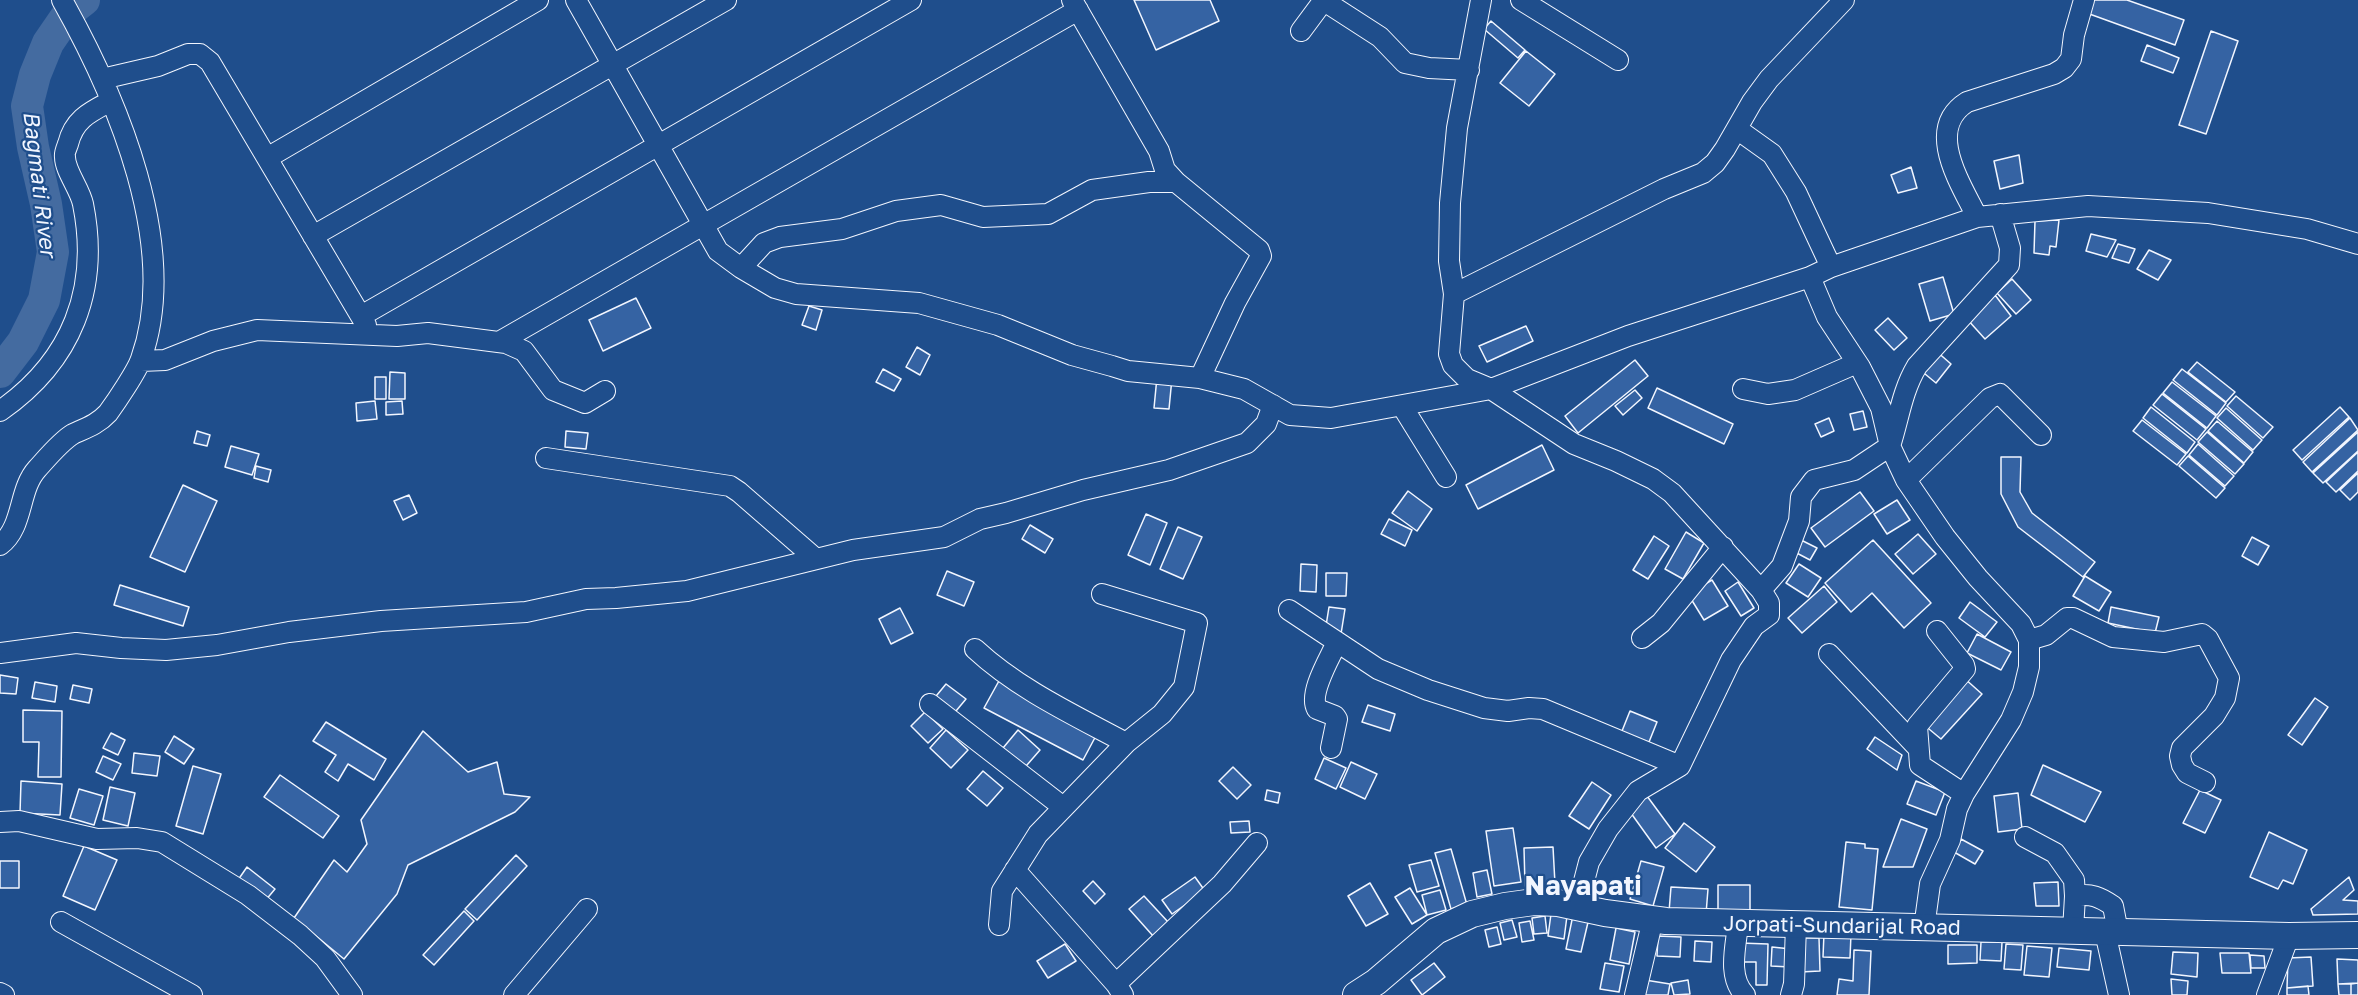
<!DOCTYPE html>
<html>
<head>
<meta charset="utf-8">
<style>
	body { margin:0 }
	canvas { display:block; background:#1f4e8c }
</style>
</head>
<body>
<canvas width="2358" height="995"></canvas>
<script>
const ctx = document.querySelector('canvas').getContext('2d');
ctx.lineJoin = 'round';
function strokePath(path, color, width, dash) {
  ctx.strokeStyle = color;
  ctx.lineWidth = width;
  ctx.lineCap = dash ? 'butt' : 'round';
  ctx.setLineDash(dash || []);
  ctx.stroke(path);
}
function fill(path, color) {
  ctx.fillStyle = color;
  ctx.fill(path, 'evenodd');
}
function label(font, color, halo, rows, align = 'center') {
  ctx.font = font + ' "Golos Text",sans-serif';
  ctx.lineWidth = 4.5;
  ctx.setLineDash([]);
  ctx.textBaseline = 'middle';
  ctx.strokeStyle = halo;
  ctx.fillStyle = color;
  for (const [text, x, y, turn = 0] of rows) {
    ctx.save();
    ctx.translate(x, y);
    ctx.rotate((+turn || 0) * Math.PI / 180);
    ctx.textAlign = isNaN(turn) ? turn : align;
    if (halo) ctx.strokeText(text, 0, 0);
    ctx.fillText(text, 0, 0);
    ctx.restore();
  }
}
const river = new Path2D(`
	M0,372L23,342L44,300L53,252L46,204L33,147L27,106L35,75L48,43L70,11L84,0`);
const building = new Path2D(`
	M1134,0H1210L1219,21L1156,50Z
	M2088,0H2127L2184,20L2175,45L2084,12Z
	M1491,21L1525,50L1518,58L1484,29Z
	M2211,31L2238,41L2206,134L2179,125Z
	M2147,45L2179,58L2173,73L2141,61Z
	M1526,51L1555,74L1529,106L1500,83Z
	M2019,155L2023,183L2000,189L1994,161Z
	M1911,167L1917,188L1898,193L1891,175Z
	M2059,220L2056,247L2050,246L2049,255L2034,253L2035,221Z
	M2091,234L2116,240L2107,257L2086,251Z
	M2118,244L2135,249L2129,263L2112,258Z
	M2149,250L2171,260L2158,280L2137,269Z
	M1943,277L1954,314L1930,321L1919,284Z
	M2012,279L2031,300L2016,314L1997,293Z
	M1995,295L2011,316L1985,339L1967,319Z
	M636,298L651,328L603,351L589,320Z
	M809,306L822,310L816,330L802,325Z
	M1888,318L1907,338L1894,350L1875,330Z
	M1526,326L1533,341L1487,362L1479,346Z
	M917,347L930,355L920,375L906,367Z
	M1935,350L1951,364L1936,383L1919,369Z
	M1635,360L1648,376L1578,433L1565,416Z
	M2197,362L2235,392L2226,402L2188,372Z
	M883,369L901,379L894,391L876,382Z
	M2182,369L2226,403L2217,415L2173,380Z
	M390,372L405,373V399H389Z
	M375,377H386V399H375Z
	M1157,377L1172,378L1169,409L1154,408Z
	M2172,382L2216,416L2207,428L2163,393Z
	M1657,388L1733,424L1724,444L1648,408Z
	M1635,390L1642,398L1623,415L1615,406Z
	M2162,394L2206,429L2197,440L2153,405Z
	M2236,396L2273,427L2263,438L2227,406Z
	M375,401L377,419L357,421L356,403Z
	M402,401L403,414L386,415V402Z
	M2151,407L2195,442L2187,453L2143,418Z
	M2340,407L2349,417L2302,460L2293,450Z
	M2226,408L2262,440L2253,450L2217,418Z
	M1863,411L1867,427L1854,430L1850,414Z
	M1829,418L1834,431L1821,437L1815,424Z
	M2350,418L2358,430L2312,472L2303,462Z
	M2142,420L2186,454L2177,465L2133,431Z
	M2217,421L2253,452L2244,463L2208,431Z
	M197,431L210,435L207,446L194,443Z
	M566,431L588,433L586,449L565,447Z
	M2207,432L2244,464L2235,474L2198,442Z
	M2358,432V451L2323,483L2313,473Z
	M2198,444L2234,476L2225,486L2189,455Z
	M1542,445L1554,470L1478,509L1466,485Z
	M231,446L259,454L252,475L225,467Z
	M2358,452V471L2336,492L2326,482Z
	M2188,456L2225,488L2216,498L2179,466Z
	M2001,457H2021L2020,492L2032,513L2095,562L2083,577L2018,527L2001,494Z
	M256,466L271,470L268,482L254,478Z
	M2358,473V492L2350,500L2340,490Z
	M183,485L217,501L185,572L150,557Z
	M1408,491L1432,509L1417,531L1392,513Z
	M1860,492L1874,511L1825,547L1811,528Z
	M409,495L417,513L403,520L394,501Z
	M1897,500L1910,520L1887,534L1874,514Z
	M1146,514L1167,523L1150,565L1128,555Z
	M1389,519L1412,530L1405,546L1381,534Z
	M1030,525L1053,539L1045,553L1022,539Z
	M1178,527L1202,537L1183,579L1160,569Z
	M1686,532L1704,543L1683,579L1665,569Z
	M1918,534L1936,554L1913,574L1895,554Z
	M1654,536L1669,546L1648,579L1633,570Z
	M2252,537L2269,546L2258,565L2242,556Z
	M1797,538L1817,548L1810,560L1791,550Z
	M1873,540L1931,603L1904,628L1872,593L1851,612L1825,583Z
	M1301,564L1317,565L1316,592L1300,591Z
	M1799,564L1821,578L1808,597L1786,583Z
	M947,571L974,582L964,606L937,595Z
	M1326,573H1347L1346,596H1326Z
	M2085,576L2111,592L2099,611L2073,596Z
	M1712,580L1728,606L1704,620L1688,594Z
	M1738,582L1754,608L1741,616L1725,591Z
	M120,585L189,607L183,626L114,605Z
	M1824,586L1837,602L1802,633L1788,618Z
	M1970,602L1997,622L1985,637L1959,618Z
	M1329,607L1345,609L1341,634L1325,632Z
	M2111,607L2159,617L2155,633L2108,623Z
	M900,608L913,633L891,644L879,619Z
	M1977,634L2011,652L2001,670L1967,653Z
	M0,675L18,678L16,694L0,693Z
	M1964,678L1982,694L1941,739L1923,724Z
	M1000,679L1098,732L1083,760L984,708Z
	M35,682L57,686L55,702L32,698Z
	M946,684L966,699L951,717L932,701Z
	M73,685L92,689L89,703L70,699Z
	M2315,698L2328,707L2302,745L2288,735Z
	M1368,705L1395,714L1390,731L1362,722Z
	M23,710L62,711L61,777H38L39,742H23Z
	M1630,711L1657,722L1647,747L1620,736Z
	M925,712L943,729L928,743L911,726Z
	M326,722L386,759L374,780L348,764L338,781L325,772L336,755L313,741Z
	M946,730L968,750L951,768L930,748Z
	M1018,730L1040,750L1020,773L998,754Z
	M423,731L468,772L497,762L504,794L530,797L515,812L408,865L397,894L344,959L294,918L334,860L347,872L367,844L361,820Z
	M111,733L125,740L118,755L103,748Z
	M174,736L194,749L184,764L165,752Z
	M1875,737L1902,755L1897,770L1867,749Z
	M134,753L160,756L157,776L132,773Z
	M103,756L121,764L113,780L96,772Z
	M1324,758L1346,768L1336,789L1315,779Z
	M1351,762L1377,774L1365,799L1340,787Z
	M2043,765L2101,792L2085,822L2031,795Z
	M193,766L221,774L203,834L176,826Z
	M1233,767L1251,785L1237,799L1219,781Z
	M983,771L1003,788L987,806L967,789Z
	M280,775L339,816L323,838L264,797Z
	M21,781L62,784L60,815L20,813Z
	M1916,781L1945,792L1936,815L1907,804Z
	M1592,782L1611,795L1589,829L1569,816Z
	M110,787L135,793L128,826L103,820Z
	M79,789L103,796L94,825L70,818Z
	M1267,790L1280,793L1278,803L1265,800Z
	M2200,790L2221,800L2205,833L2183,823Z
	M2018,793L2022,829L1998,832L1994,796Z
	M1647,796L1675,834L1656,848L1628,809Z
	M1901,819L1927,829L1913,867H1883Z
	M1249,821L1250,832L1231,833L1230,822Z
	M1684,823L1715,847L1696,872L1665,848Z
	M1513,828L1521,882L1494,886L1486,831Z
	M2269,832L2307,850L2293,884L2283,880L2278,889L2250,877Z
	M1961,839L1983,851L1975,864L1954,852Z
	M1846,842L1865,844V848L1878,849L1872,910L1839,907Z
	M84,846L117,860L95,910L63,896Z
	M1553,847L1555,884L1525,886L1524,848Z
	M1451,849L1467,905L1451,909L1435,853Z
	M516,855L527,866L477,920L465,909Z
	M1431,860L1439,886L1417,892L1409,865Z
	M0,861H19V888H0Z
	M1641,861L1664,867L1653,906L1630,899Z
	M247,867L275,889L265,901L238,880Z
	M1487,870L1492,894L1477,897L1473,873Z
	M1195,877L1205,891L1172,914L1162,900Z
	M2349,877L2354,890L2343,900L2358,901V914L2313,915L2311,909Z
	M1093,881L1105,894L1095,904L1083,891Z
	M2058,882L2059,906H2036L2034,883Z
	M1370,883L1388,914L1366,926L1348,896Z
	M1718,885H1750V912L1718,911Z
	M1671,887L1708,889L1706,914L1669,912Z
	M1410,888L1427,915L1412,924L1395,897Z
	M1440,890L1446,910L1427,915L1422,895Z
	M1144,896L1169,923L1154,937L1129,909Z
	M464,911L474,921L434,965L423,955Z
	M1551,914L1567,916L1564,939L1548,936Z
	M1573,915L1589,918L1581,952L1566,949Z
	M1545,916L1547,933L1534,934L1532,918Z
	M1512,920L1517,937L1504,940L1500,923Z
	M1530,921L1534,940L1522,942L1519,923Z
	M1497,927L1501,944L1489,947L1485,930Z
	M1616,928L1635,932L1629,964L1610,960Z
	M1824,933L1851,934L1850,958L1823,957Z
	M1658,936L1681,937L1680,957L1657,956Z
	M1799,938H1819L1820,971L1800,972Z
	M1695,941L1712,942L1711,962L1694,961Z
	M1981,942H2002L2001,961L1980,960Z
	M1740,943L1768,944L1767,985H1756V962H1740Z
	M1065,944L1076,961L1048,978L1037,961Z
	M2006,944L2023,945L2021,970L2004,969Z
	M1948,945H1977V963L1948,964Z
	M2027,946L2052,948L2049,977L2024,975Z
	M1772,947L1791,949L1790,967L1771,966Z
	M2059,948L2091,951L2089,970L2057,967Z
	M1854,950L1871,951L1869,995H1837L1839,979L1853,981Z
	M2173,952L2198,953L2197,977L2171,974Z
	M2220,953H2249L2251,973H2222Z
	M2250,955L2264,956L2265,968H2251Z
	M2311,957L2313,986L2287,988L2288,958Z
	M2337,959L2358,960V983L2338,984Z
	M1434,963L1445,977L1422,995L1411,980Z
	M1605,963L1624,966L1619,992L1600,989Z
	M2171,979L2188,981L2187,995H2172Z
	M1645,980L1670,984L1668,995H1641Z
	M1688,980L1690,994L1674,995L1671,983Z
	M2358,983V995H2351V984Z
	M2338,984H2351V995H2339Z
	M2308,986L2309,995H2287V988Z`);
const minor = new Path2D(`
	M576,0L718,251L741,268L775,288L796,294L919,303L998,325L1072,355L1112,366L1128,371L1200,378L1244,389L1290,415L1331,418L1491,389L1628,336L1810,277L1831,267L1977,217L2088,206L2208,213L2307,229L2358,244
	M1072,0L1159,151L1165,170L1176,182L1259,250L1261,256L1235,303L1200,378
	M1481,0L1457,128L1450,203L1449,261L1454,294L1449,354L1453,365L1467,379L1491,389L1574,444L1616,461L1653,479L1672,493L1761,590L1769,603V615L1754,626L1731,660L1680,766L1638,791L1608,829L1589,862L1577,908
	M1521,0L1618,60
	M1301,31L1321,4H1329L1380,37L1405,63L1429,68L1469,70
	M102,79L158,66L188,54H200L210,62L366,325
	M1737,129L1772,154L1796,192L1831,267
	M267,158L538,0
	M1977,217C1961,184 1924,129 1967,102L2054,74L2064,68L2071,59L2074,35L2084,0
	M313,236L726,0
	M741,268L764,243L780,237L842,229L896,211L941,205L983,217L1048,214L1092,190L1149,182H1176
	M1810,277L1827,317L1860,367L1881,408L1890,446L1906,480L1945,537L1978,578L2021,624L2029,640V667L2023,692L2011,720L1964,794L1957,809L1950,840L1930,884L1924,928
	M1454,294L1664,189L1703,173L1715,163L1725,149L1752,102L1769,79L1844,0
	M361,316L911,0
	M499,342L1078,10
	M141,361L165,360L213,341L257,330L397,336L428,333L506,343L524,351L553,390L585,403L605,391
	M1743,389L1768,394L1795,390L1857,363
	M1402,406L1446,477
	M0,411C72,361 100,289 83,204C80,189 65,171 65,157C64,153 67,147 68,144C74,119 90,112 111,101
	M546,458L730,486L739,492L816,559
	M1906,480L1990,398L2000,394L2041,435
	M0,545C24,527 18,490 37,469C47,458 61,441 73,434C86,428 98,424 108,413C116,402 137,371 141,359C181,247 117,98 62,0
	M1761,590L1782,566L1799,521L1801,497L1814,480L1854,470L1890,446C1899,418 1902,391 1917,366L2009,265L2010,248L2000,214
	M1289,610L1378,669L1428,690L1484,708L1508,711L1529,708L1543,709L1680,766
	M1937,631L1964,665L1965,669L1917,726L1920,765L1964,794
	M1642,638L1661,623L1723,547
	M2029,640L2046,635L2067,618H2073L2113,637L2164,642L2202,634L2208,639L2229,678L2225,698L2214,716L2182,748L2180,756L2182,765L2187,773L2205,782
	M975,649C1018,689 1074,715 1126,743
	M0,653L76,643L121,648L166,650L217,645L289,632L381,621L526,612L586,599L616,598L687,591L853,550L944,537L980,519L1006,513L1083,490L1169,470L1247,443L1266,424L1273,405
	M1829,654L1917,747
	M930,704L1063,807
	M1331,748L1337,719L1335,716L1317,709C1308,693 1330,658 1337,642
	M0,822L19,821L97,839L137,838L162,842L248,895L300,935L325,958L352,995
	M2025,837L2055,853L2074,880L2075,896L2073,931
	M1015,870L1116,984L1123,995
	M2075,896C2091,893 2100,897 2113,906L2118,932
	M61,922L192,995
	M1738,924C1736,946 1727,977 1745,995
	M999,925L1002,891L1038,834L1126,743L1162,714L1184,687L1197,623L1102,594
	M2105,932L2119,995
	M1116,984L1222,884L1257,843
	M0,993L4,995
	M514,995L587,909
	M1635,995L1653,919
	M1791,995L1794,984L1796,925
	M2267,995L2289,936`);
const major = new Path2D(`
	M1356,995L1376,982L1436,931L1472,914L1505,906L1534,902L1558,903L1605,913L1666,921L2289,936L2358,935`);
const streetNames = [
	["Jorpati-Sundarijal Road",1842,926,1]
];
const waterNames = [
	["Bagmati River",39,184,83]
];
const districtNames = [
	["Nayapati",1583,886]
];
strokePath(river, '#446ba0', 32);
fill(building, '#3563a3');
strokePath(building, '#f2f6ff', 1.5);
strokePath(minor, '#f2f6ff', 22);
strokePath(major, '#f2f6ff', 28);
strokePath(minor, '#1f4e8c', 20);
strokePath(major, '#1f4e8c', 26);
label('21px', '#f2f6ff', '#1f4e8c', streetNames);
label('italic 22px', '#f2f6ff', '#1f4e8c', waterNames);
label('bold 27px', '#f2f6ff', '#1f4e8c', districtNames);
</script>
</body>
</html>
